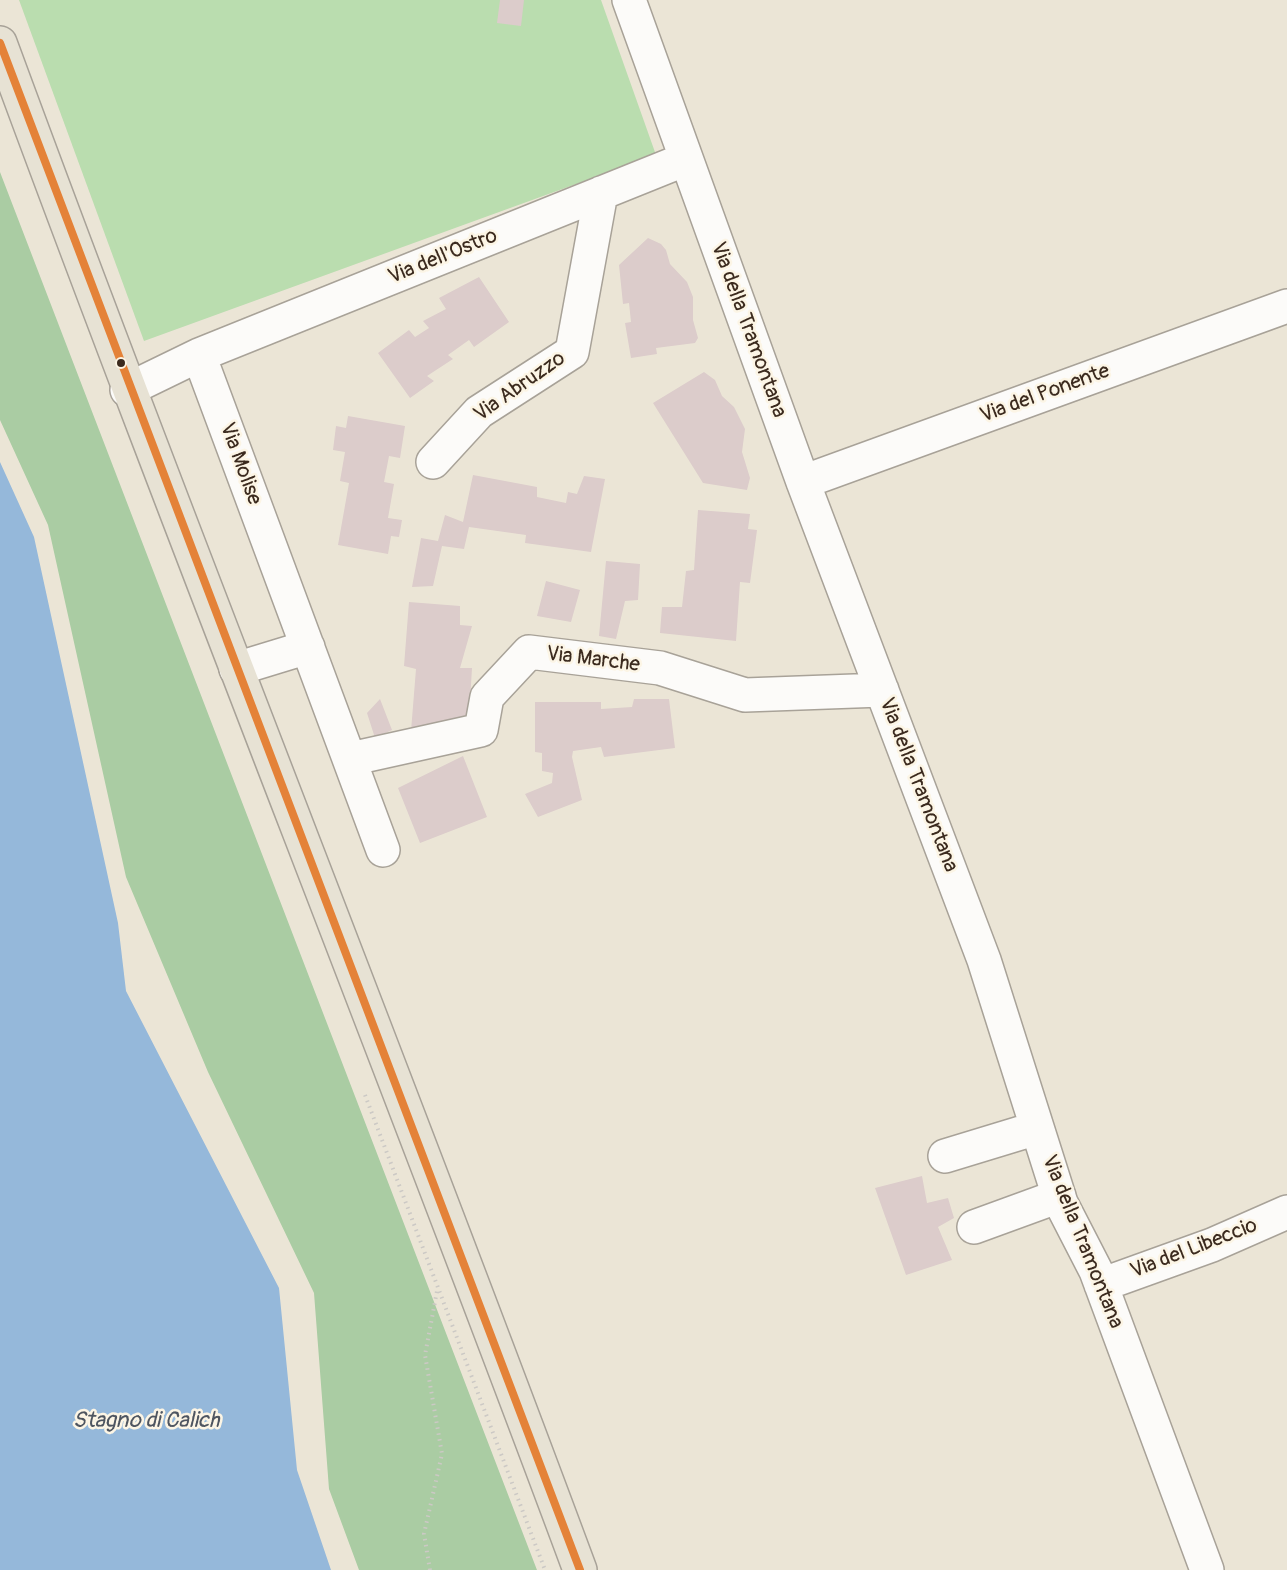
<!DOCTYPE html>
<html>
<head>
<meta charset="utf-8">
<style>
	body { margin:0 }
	canvas { display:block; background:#ebe5d6 }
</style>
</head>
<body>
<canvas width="1287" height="1570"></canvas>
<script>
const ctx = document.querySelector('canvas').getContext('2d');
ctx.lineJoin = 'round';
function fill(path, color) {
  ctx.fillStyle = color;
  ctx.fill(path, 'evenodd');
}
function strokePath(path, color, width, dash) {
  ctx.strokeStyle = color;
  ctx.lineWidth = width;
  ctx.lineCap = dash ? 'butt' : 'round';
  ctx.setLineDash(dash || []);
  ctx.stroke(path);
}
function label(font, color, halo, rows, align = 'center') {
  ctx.font = font + ' Pangolin,sans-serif';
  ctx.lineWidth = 5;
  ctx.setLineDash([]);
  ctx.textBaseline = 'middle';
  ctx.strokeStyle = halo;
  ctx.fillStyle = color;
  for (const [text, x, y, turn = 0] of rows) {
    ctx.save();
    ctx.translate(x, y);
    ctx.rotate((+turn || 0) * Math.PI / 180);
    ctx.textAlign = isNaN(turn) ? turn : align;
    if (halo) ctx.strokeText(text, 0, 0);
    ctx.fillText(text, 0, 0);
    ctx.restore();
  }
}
const green = new Path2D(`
	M19,0H601L656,155L144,341Z`);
const forest = new Path2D(`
	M0,172L537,1570H359L329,1489L314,1293L208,1072L126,877L48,525L0,420Z`);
const water = new Path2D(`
	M0,462L34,537L118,923L126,991L279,1288L297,1470L331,1570H0Z`);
const building = new Path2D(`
	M500,0H524L521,26L497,23Z
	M648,238L661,244L666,250L670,264L687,282L693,297V320L698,338L695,343L656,348L657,354L631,358L625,323L631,322L629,303L623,304L619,265Z
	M479,277L509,322L474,347L469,340L448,355L453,359L427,376L434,381L410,398L378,353L409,330L415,337L429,328L423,321L446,309L439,298Z
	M704,372L715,380L722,396L734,407L745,429L742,452L750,478L747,490L703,483L653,403Z
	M348,416L405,426L400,458L389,456L384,482L394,484L388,518L402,520L399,537L391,536L388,554L338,545L349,483L340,481L345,452L333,450L336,426L346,428Z
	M473,475L537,487V497L566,503L568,492L577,494L584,476L605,479L591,552L525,543L526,535L469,527L464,549L442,546L433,586L412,587L421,538L438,541L445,515L463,522Z
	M698,510L750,514L748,529L757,530L750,583L740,582L736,641L660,633L662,607H682L686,571L694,570Z
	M606,561L640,564L638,600L625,601L616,639L599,636Z
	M546,581L580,590L571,622L537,616Z
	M409,602L460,606V625L472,626L460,668H472L469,718L411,731L416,669L404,666Z
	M380,699L392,730L375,738L367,713Z
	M634,699H669L675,748L604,757L601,747L573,751L572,757L582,800L538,817L525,794L552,783L553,773L542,771V753L535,752V702H601V709L632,707Z
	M463,756L487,817L420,843L398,788Z
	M922,1176L927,1203L948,1198L954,1218L938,1227L952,1260L906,1275L875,1188Z`);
const path = new Path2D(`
	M365,1095L545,1570
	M430,1570L424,1534L442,1454L425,1355L437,1291`);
const minor = new Path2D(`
	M629,0L803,482L984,960L1061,1203L1096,1271L1207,1570
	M199,355L383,850
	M127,390L199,355L686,159
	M433,462L479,412L572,352L601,193
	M803,482L1287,306
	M236,669L308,647
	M350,759L481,730L487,697L529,652L660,668L745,695L882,690
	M945,1156L1037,1128
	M974,1227L1059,1196
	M1101,1285L1212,1245L1287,1212`);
const major = new Path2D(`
	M0,43C188,554 391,1060 580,1570`);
const bus1 = new Path2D(`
	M0,43L580,1570`);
const markers = [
	[121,363,5,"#3b2a1e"]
];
const streetNames = [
	["Via dell'Ostro",443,257,-22],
	["Via della Tramontana",748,330,70],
	["Via Abruzzo",520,387,-35],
	["Via del Ponente",1045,394,-20],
	["Via Molise",240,464,70],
	["Via Marche",593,660,7],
	["Via della Tramontana",918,785,69],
	["Via della Tramontana",1082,1242,68],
	["Via del Libeccio",1194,1249,-21]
];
const waterNames = [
	["Stagno di Calich",146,1421]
];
fill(green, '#baddaf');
fill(forest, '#aacca3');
fill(water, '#95b8da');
fill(building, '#dccccb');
strokePath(minor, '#a8a298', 36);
strokePath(major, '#a8a298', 36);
strokePath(path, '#ccc9c5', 4, [1.5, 4.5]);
strokePath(minor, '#fcfbf9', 33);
strokePath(major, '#e7e2d4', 33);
strokePath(bus1, '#e48238', 8);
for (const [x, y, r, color] of markers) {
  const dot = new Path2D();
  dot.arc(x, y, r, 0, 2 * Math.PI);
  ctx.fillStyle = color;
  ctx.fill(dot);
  strokePath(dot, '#fcf5e5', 2);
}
label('21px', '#3b2a1e', '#fcf5e5', streetNames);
label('italic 22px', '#4e5560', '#fcf5e5', waterNames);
</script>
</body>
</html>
